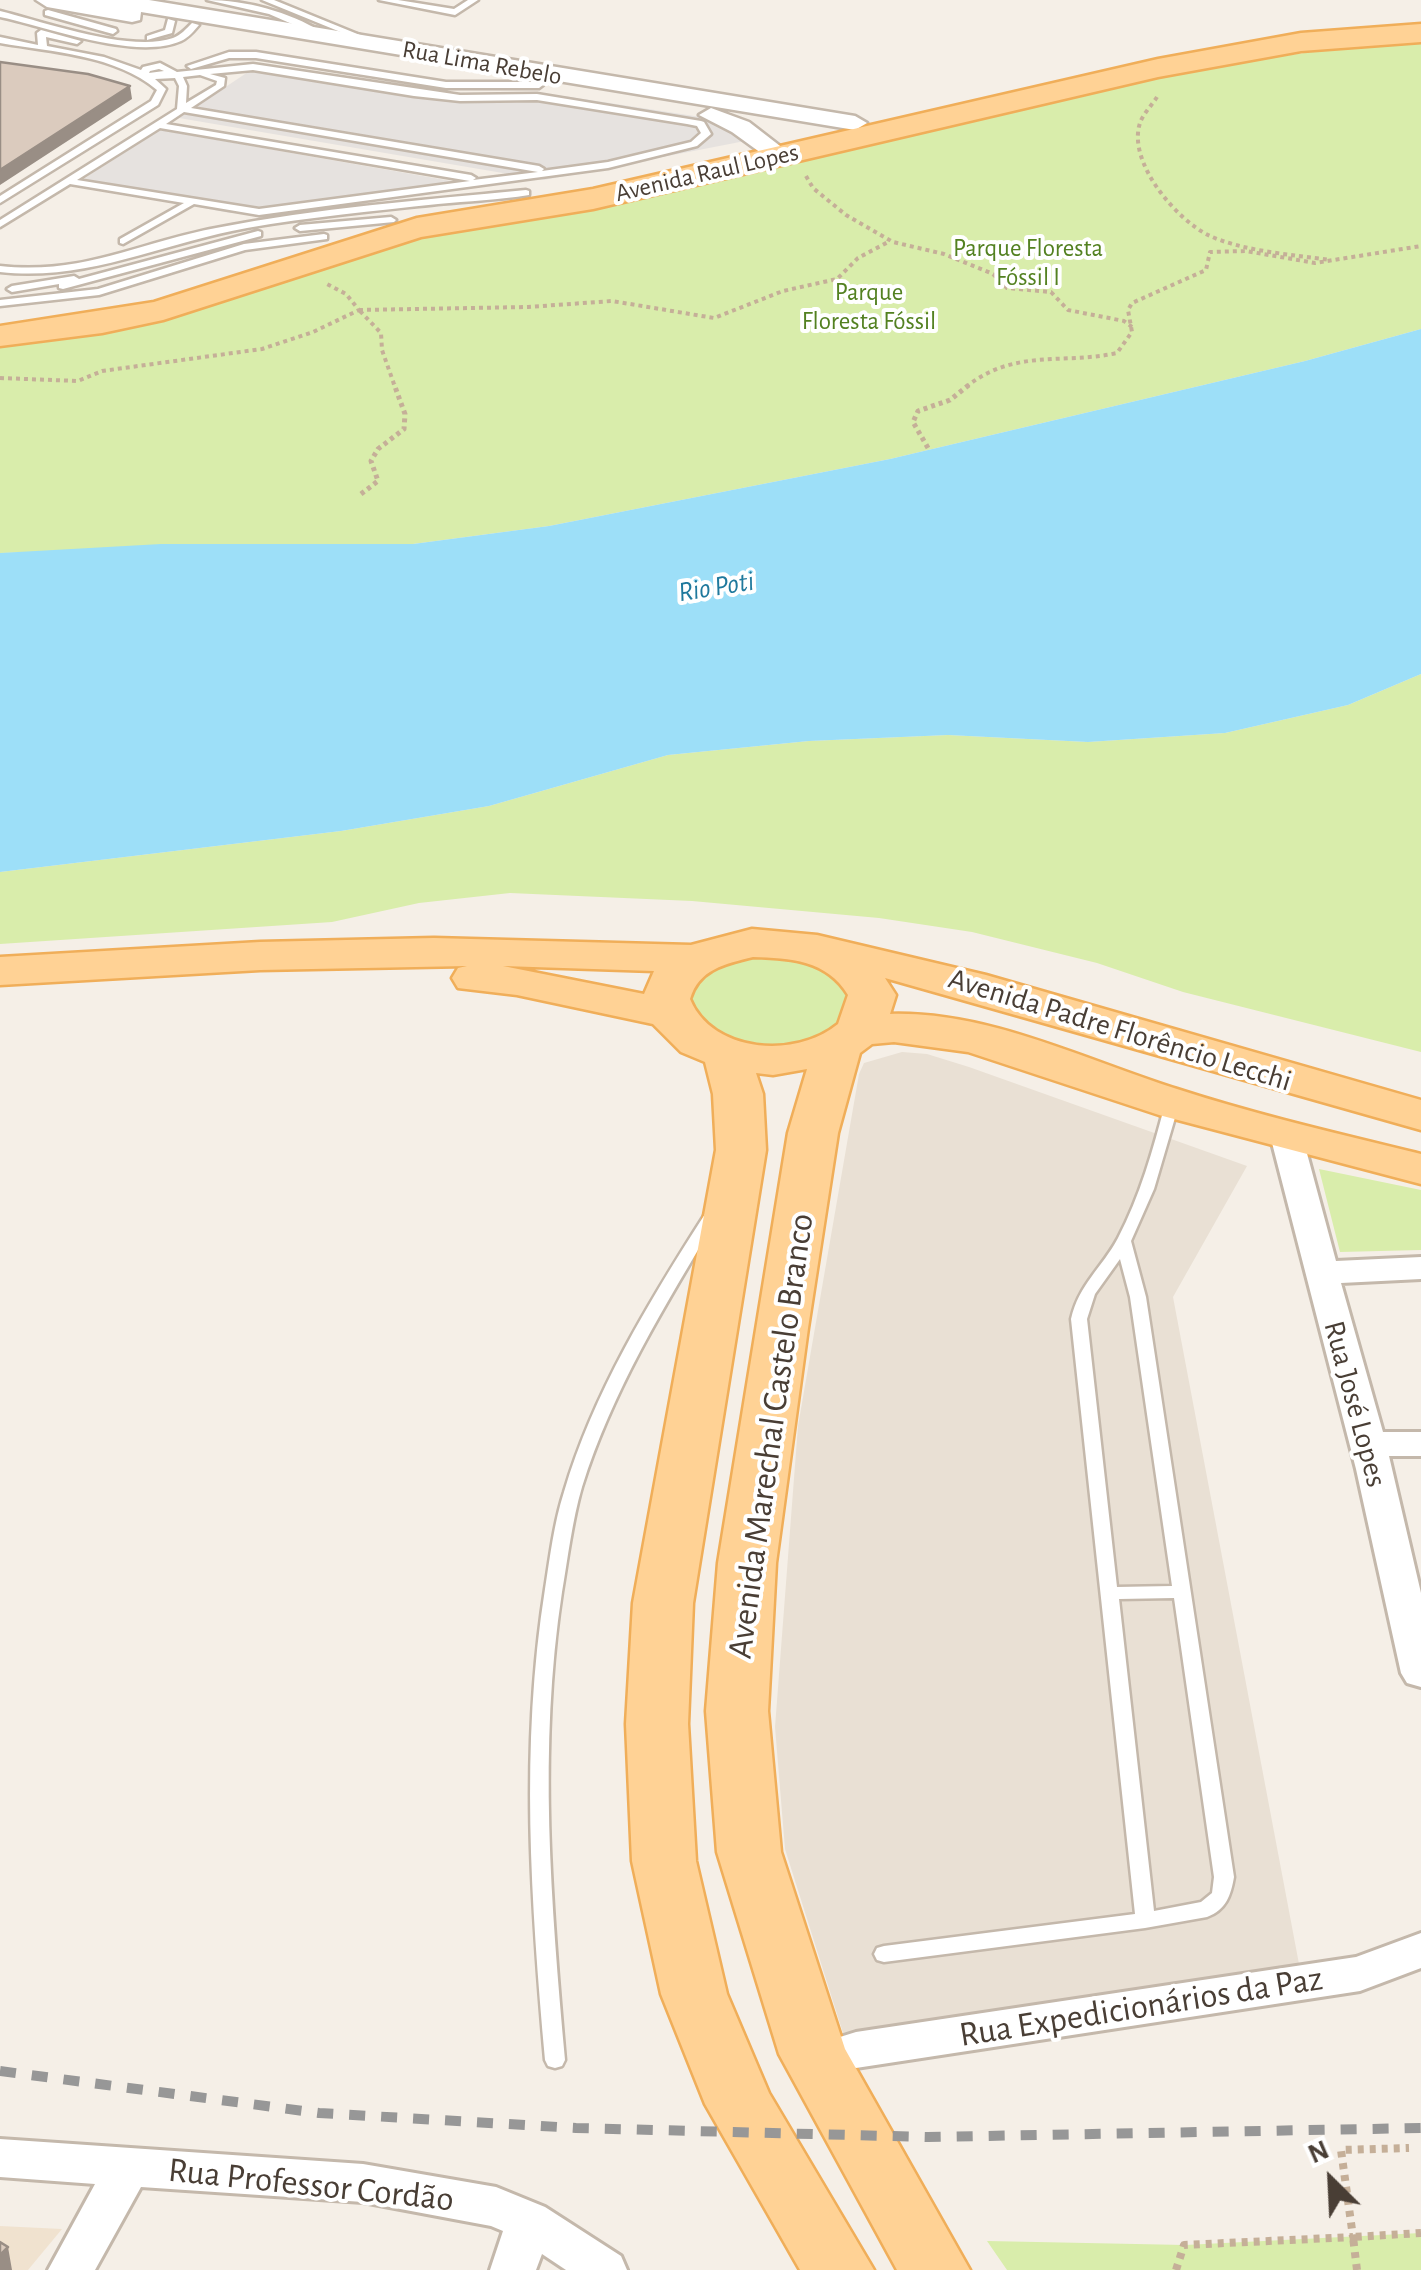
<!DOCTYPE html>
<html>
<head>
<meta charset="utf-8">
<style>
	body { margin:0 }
	#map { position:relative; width:1421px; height:2270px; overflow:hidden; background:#f5efe7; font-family:"Alegreya Sans",sans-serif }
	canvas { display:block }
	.north { position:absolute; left:1281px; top:2130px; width:100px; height:100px; -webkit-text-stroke:8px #fff; paint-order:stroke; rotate:336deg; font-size:28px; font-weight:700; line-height:40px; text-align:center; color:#493e35 }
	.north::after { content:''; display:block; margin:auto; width:35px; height:45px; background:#493e35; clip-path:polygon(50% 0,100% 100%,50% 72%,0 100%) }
</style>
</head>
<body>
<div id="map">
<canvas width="1421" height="2270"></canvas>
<div class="north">N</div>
</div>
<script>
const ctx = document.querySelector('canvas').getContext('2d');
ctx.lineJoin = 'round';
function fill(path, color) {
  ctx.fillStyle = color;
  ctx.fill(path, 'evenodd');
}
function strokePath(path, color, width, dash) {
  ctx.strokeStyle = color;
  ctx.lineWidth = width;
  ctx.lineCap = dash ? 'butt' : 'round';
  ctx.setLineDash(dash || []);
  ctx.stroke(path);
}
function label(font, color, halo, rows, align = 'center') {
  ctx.font = font + ' "Alegreya Sans",sans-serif';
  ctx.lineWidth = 8;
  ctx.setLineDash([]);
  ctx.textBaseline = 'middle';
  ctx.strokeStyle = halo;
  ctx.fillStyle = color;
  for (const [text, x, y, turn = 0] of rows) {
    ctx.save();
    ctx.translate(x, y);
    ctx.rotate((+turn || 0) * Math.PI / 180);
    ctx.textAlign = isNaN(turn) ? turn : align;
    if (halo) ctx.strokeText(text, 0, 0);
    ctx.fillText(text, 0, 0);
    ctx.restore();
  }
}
const residential = new Path2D(`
	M902,1052L927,1054L969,1067L1247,1166L1173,1297L1299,1964L843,2033L785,1849L775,1727L798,1426L859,1074L864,1063Z`);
const education = new Path2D(`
	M0,2226L62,2229L28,2270H0Z`);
const green = new Path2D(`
	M1421,42V329L1305,361L890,459L549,526L413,544L0,553V346C79,338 156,324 232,299C288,280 339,253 397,239C454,225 513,218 571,214C673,191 774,169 875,144C1056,100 1235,52 1421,42Z
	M1421,674V1052L1183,992L1097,963L972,932L879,918L692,901L510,893L419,903L332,922L0,944V872L341,831L489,806L668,755L809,741L948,735L1088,742L1225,733L1348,705Z
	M777,953L824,965L850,990C848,999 848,1014 843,1021C818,1057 750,1050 716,1036C705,1031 696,1017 687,1009L693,980L728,959Z
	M1319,1169L1421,1190V1250L1340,1252Z
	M1421,2233V2270H1007L987,2241L1185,2245Z`);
const parking = new Path2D(`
	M260,64L435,92L564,96L707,118L729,125L745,141L544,180L179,118Z
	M160,130L457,182L230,213L75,184Z`);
const water = new Path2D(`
	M1421,329V674L1348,705L1225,733L1088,742L948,735L809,741L668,755L489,806L341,831L0,872V553L161,544H413L549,526L890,459L1305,361Z`);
const pathFar2 = new Path2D(`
	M1157,97C1152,105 1143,114 1140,123C1127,162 1176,219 1208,235C1241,251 1294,255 1330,260
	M806,176L813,188L846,215L893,242L944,254L993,274L1007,288L1051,292L1068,310L1124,321L1132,327
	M359,310L528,307L612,301L714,318L783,291L837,279L858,258L890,241
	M360,311L381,333L382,350L395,387
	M0,378L78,381L102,371L262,349L313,332L359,310L346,294L327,284
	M966,387C1015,348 1062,365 1117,353L1132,332L1128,310L1132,303L1206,270L1210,252L1246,251L1315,263L1421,246`);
const pathFar1 = new Path2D(`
	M928,448L913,422L918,411L950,400L970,384
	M361,494L378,481L371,461L378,449L404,429L405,414L394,384`);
const path = new Path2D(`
	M1176,2270L1184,2245L1353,2237L1341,2150L1409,2148
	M1357,2270L1353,2237L1421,2233`);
const service = new Path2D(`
	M207,0C246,0 289,12 322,32L315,34L269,14Z
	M262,0H274L377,42L370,44Z
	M379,0H398L454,9L468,0H478L455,15Z
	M48,10L116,29L117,31L113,34L45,15V11Z
	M0,11C45,22 130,53 173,38C181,35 186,29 192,23L199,25C194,31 188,38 181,41C136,61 48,27 0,17Z
	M168,19L175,21L172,33L147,40V36L165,30Z
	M41,30L81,41L77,44L46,37L47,46L104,57L141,70L143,67L160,63L177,72L253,64L460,95L537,94L701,121L704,122L711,134L697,146L608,168L259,215L194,204L123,244L120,243V239L184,203L70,184L0,227V220L177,109L179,86L175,78L155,79L166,89L158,105L0,203V196L151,101L157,90C116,55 52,52 0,43V37L38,45L37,33ZM159,69L164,71L149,73L150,71ZM253,70L414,96L460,101L537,100L687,124L697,126L701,133L691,142L608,162L542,171L544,169L539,166L191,108L224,86L225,78L210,74ZM200,75L217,81L216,85L186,103L187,86L183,77ZM184,112L538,172L473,180L476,178L471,175L166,124ZM160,128L470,181L259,209L77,180Z
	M229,52H256L446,82H539L543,85L539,88H446L256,58H229L191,69L187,66Z
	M526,190L529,191V195C499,200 468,201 438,204C374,211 310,217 247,228C162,243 88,282 0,272V266C83,275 137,243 216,228C318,208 422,200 526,190Z
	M391,217L396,220L394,222L300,231L295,228L300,225Z
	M258,231L261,232V236L63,289L59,288V284L12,292L7,289L12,286L74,276L79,279Z
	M324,234L327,235V239L245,250L99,295L0,306V300L98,289L244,244Z
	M1172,1100L1179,1104L1154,1189L1131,1241L1146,1297L1234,1877C1231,1895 1226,1910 1207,1917L1145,1928L884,1962L877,1960L874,1954L877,1948L884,1946L1135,1914L1071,1319C1079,1284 1102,1268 1118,1238C1140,1196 1153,1150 1165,1104ZM1120,1259L1130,1297L1172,1586L1117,1587L1087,1319L1095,1294ZM1174,1598L1214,1877L1212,1893L1201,1902L1154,1911L1119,1599Z
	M710,1212L718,1217C666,1303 612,1391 582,1487C572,1521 568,1557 562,1592C538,1748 551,1903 565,2060L562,2066L555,2068L548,2066L545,2060C531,1902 520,1746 545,1589C550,1557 554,1523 564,1492C593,1393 650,1300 705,1214Z`);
const minor = new Path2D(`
	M1286,1125L1297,1128L1302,1135L1336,1261L1421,1257V1279L1341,1283L1383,1432H1421V1456H1389L1421,1593V1687L1407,1683L1401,1673L1356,1469L1270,1135L1275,1128Z
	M1421,1933V1968L1360,1991L856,2068L840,2063L834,2050L840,2037L856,2032L1356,1957Z
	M0,2139L363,2164L496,2187L545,2207L621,2256L627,2270H566L542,2254L536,2270H490L503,2231L491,2226L363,2202L141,2187L95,2270H48L95,2184L0,2177Z`);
const tertiary = new Path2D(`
	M36,0H149L855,116L867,123L855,130L141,12L140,20L132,22L47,7Z
	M711,108L749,122L793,156L790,161H772L732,132L699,115Z`);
const primary = new Path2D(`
	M1421,24V42L1301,51L1158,77L593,209L421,237L163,320L102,333L0,346V326L154,302L417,218L593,189L1158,59L1301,33Z
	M752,929L817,935L986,975L1421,1100V1130L885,978L896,995L890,1014C988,1011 1085,1060 1177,1089C1257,1115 1339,1134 1421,1154V1184L1159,1115L968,1052L894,1042L872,1044L860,1053L838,1133L808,1328L776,1563L768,1711L781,1852L845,2049L970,2270H897L779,2054L717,1852L706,1711L718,1563L788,1133L807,1069L773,1075L756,1073L763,1094L766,1150L693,1603L688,1724L696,1861L727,1994L769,2093L874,2270H800L705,2104L661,1994L632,1861L626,1724L633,1603L716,1150L713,1094L705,1062L681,1052L653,1024L517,995L458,988L452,978L458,968L467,966L260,970L0,985V957L260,942L434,938L691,945ZM753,957C790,958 827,960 848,995L838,1024C796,1059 712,1053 690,999C699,969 725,964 753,957ZM503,966L654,971L644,994Z`);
const rail = new Path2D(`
	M0,2071L319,2113L576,2128L928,2137L1421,2128`);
const shadedWall = new Path2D(`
	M130,86L132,99L0,185V170Z
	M8,2247L12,2270H0V2255Z`);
const building = new Path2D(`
	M0,62L88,74L130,86L0,170Z
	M0,2242L8,2247L0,2255Z`);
const farStreetnames = [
	["Rua Lima Rebelo",482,63,10],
	["Avenida Raul Lopes",707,173,-13]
];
const farParknames = [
	["Parque Floresta",1028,248],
	["Fóssil I",1028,277],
	["Parque",869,292],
	["Floresta Fóssil",869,321]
];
const farWaternames = [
	["Rio Poti",716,587,-9]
];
const streetNames = [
	["Avenida Padre Florêncio Lecchi",1120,1030,17],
	["Rua José Lopes",1355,1404,75]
];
const nearStreetnames = [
	["Avenida Marechal Castelo Branco",771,1436,-82],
	["Rua Expedicionários da Paz",1141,2007,-9],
	["Rua Professor Cordão",311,2185,6]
];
fill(residential, '#e9e0d4');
fill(education, '#f0e2cf');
fill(green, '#d9edab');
fill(parking, '#e6e2df');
fill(water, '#9ddff8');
strokePath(service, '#c4b8ab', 5);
strokePath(minor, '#c4b8ab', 6);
strokePath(tertiary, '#c4b8ab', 5);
strokePath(primary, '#f0ae59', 5);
strokePath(pathFar2, '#c5af98', 4, [4, 4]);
strokePath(pathFar1, '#c5af98', 5, [4, 4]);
strokePath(path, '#c5af98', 8, [6, 6]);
fill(service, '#fff');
fill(minor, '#fff');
fill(tertiary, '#fff');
fill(primary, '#ffd295');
strokePath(rail, '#979797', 10, [16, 16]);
fill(shadedWall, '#998e85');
fill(building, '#dbcbbe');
strokePath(building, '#998e85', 2.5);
label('25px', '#493e35', '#fff', farStreetnames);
label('25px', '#538121', '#fff', farParknames);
label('italic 28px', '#1f799d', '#fff', farWaternames);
label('30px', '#493e35', '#fff', streetNames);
label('35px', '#493e35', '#fff', nearStreetnames);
</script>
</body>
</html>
